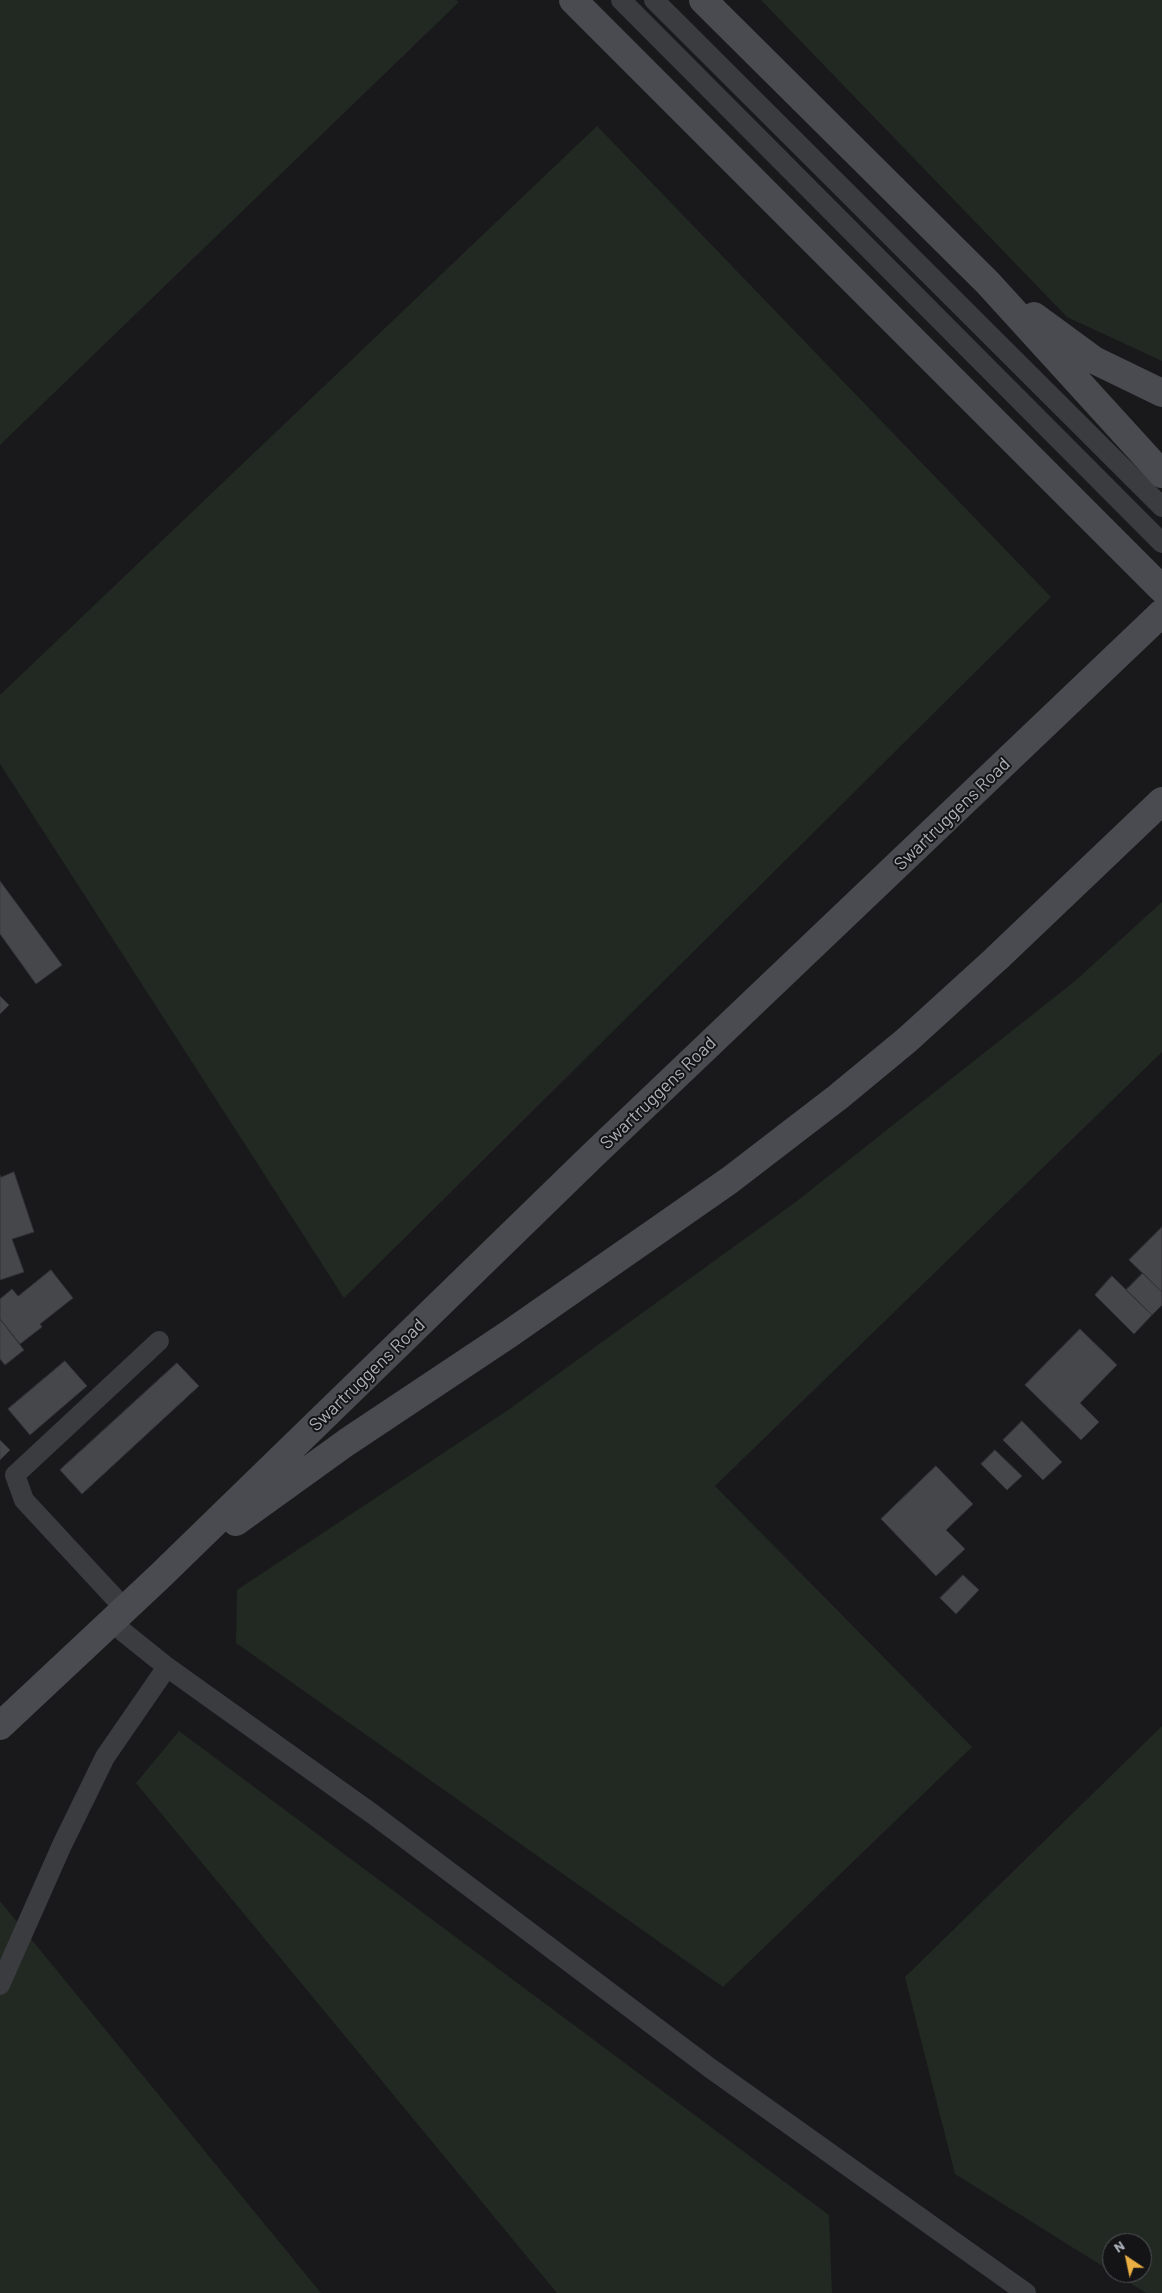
<!DOCTYPE html>
<html>
<head>
<meta charset="utf-8">
<style>
	body { margin:0 }
	#map { position:relative; width:1162px; height:2293px; overflow:hidden; background:#19191b; font-family:Barlow,sans-serif }
	canvas { display:block }
	.north { position:absolute; left:1102px; top:2233px; width:50px; height:50px; box-sizing:border-box; background:#141416; border:1px solid #515358; border-radius:50%; rotate:326deg; font-size:14px; font-weight:700; line-height:20px; text-align:center; color:#acb1ba }
	.north::after { content:''; display:block; margin:auto; width:18px; height:22px; background:#eaae43; clip-path:polygon(50% 0,100% 100%,50% 72%,0 100%) }
</style>
</head>
<body>
<div id="map">
<canvas width="1162" height="2293"></canvas>
<div class="north">N</div>
</div>
<script>
const ctx = document.querySelector('canvas').getContext('2d');
ctx.lineJoin = 'round';
function fill(path, color) {
  ctx.fillStyle = color;
  ctx.fill(path, 'evenodd');
}
function strokePath(path, color, width, dash) {
  ctx.strokeStyle = color;
  ctx.lineWidth = width;
  ctx.lineCap = dash ? 'butt' : 'round';
  ctx.setLineDash(dash || []);
  ctx.stroke(path);
}
function label(font, color, halo, rows, align = 'center') {
  ctx.font = font + ' Barlow,sans-serif';
  ctx.lineWidth = 4;
  ctx.setLineDash([]);
  ctx.textBaseline = 'middle';
  ctx.strokeStyle = halo;
  ctx.fillStyle = color;
  for (const [text, x, y, turn = 0] of rows) {
    ctx.save();
    ctx.translate(x, y);
    ctx.rotate((+turn || 0) * Math.PI / 180);
    ctx.textAlign = isNaN(turn) ? turn : align;
    if (halo) ctx.strokeText(text, 0, 0);
    ctx.fillText(text, 0, 0);
    ctx.restore();
  }
}
const green = new Path2D(`
	M0,0H456L459,2L0,445Z
	M761,0H1162V361L1067,317Z
	M597,126L1051,597L344,1298L0,764V695Z
	M1162,902V1052L715,1486L972,1747L723,1987L236,1643L237,1590L508,1410L797,1201L1075,981Z
	M1162,1726V2293H1146L1114,2273H1142V2243H1112V2272L955,2174L905,1977Z
	M179,1731L829,2215L832,2293H557L136,1783Z
	M0,1901L321,2293H0Z`);
const building = new Path2D(`
	M0,881L62,965L36,984L0,934Z
	M0,996L9,1005L0,1014Z
	M14,1172L34,1232L12,1239L24,1272L0,1280V1175L1,1177Z
	M1162,1227V1292L1129,1260Z
	M51,1270L73,1298L40,1324L42,1327L20,1344L0,1319V1299L12,1289L18,1296Z
	M1143,1273L1162,1292V1305L1152,1315L1126,1290Z
	M1112,1276L1152,1315L1134,1334L1095,1295Z
	M0,1319L24,1350L5,1365L0,1359Z
	M1080,1329L1117,1365L1080,1403L1099,1422L1081,1440L1025,1385Z
	M65,1361L87,1386L30,1435L8,1409Z
	M177,1363L199,1386L82,1494L60,1470Z
	M1022,1421L1062,1462L1043,1480L1003,1440Z
	M0,1440L10,1450L0,1460Z
	M995,1450L1022,1476L1007,1490L981,1464Z
	M936,1466L973,1504L946,1530L965,1549L936,1576L881,1519Z
	M963,1575L979,1590L956,1614L940,1598Z`);
const lane = new Path2D(`
	M621,0L1162,543
	M654,0L1162,507
	M125,1609L24,1500L15,1475L159,1341
	M111,1622L167,1667L374,1815L710,2068L1026,2293
	M0,1985L62,1845L105,1757L167,1667`);
const secondary = new Path2D(`
	M573,0L1162,589
	M703,0L988,283L1162,474
	M1034,316L1094,360L1162,393
	M236,1522L347,1442L509,1334L730,1180L838,1097L907,1040L996,959L1162,801
	M0,1726L159,1577L593,1155L1162,613`);
const streetNames = [
	["Swartruggens Road",952,814,-44],
	["Swartruggens Road",658,1093,-44],
	["Swartruggens Road",367,1375,-44]
];
fill(green, '#212922');
fill(building, '#46474b');
strokePath(building, '#333337', 1);
strokePath(lane, '#3a3c40', 20);
strokePath(secondary, '#494b50', 28);
label('18px', '#acb1ba', '#141416', streetNames);
</script>
</body>
</html>
